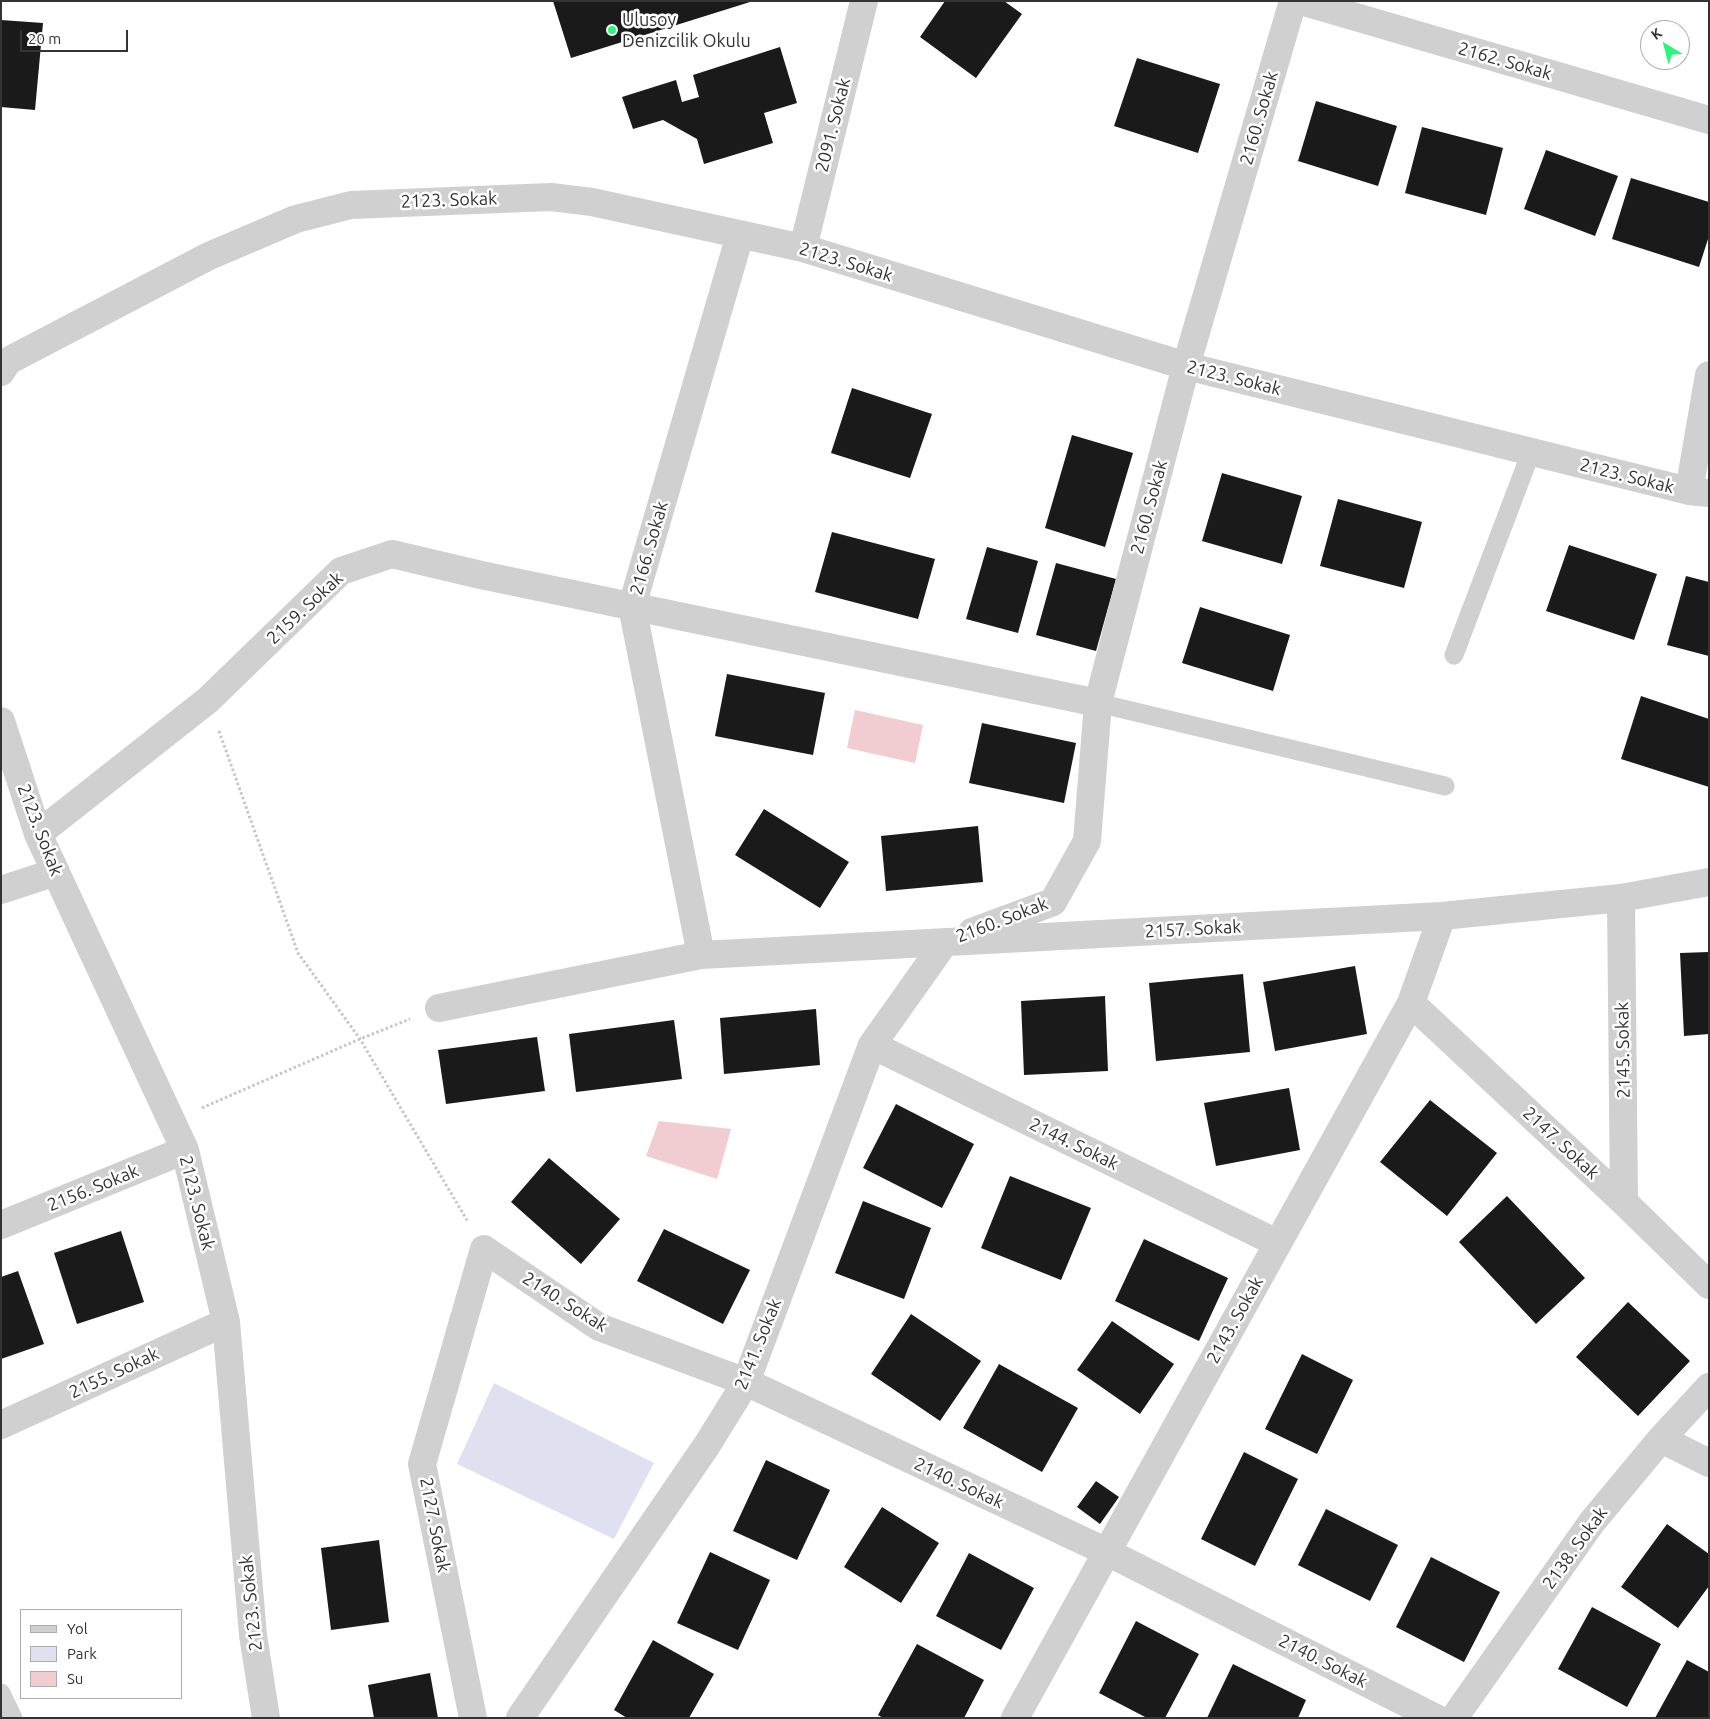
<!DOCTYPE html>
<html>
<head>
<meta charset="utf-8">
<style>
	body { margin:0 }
	#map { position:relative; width:1710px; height:1719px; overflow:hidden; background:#fff; font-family:Ubuntu,sans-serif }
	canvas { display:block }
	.frame { position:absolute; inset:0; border:2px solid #333; pointer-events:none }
	.legend { position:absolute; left:20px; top:1609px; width:162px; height:90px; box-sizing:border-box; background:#fff; border:1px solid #adadad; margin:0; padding:6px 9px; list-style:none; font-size:15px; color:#333 }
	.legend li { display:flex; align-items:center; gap:10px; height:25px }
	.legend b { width:25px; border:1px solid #adadad }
	.north { position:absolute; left:1640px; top:20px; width:50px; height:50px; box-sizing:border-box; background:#fff; border:1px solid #adadad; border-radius:50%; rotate:323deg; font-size:14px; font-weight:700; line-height:20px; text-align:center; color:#333 }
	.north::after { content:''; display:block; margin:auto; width:18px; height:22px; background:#28f77a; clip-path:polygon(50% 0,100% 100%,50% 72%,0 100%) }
	.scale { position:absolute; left:20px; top:30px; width:108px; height:22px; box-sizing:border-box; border:2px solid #333; border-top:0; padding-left:6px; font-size:15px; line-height:18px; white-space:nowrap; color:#333; -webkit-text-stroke:4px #fff; paint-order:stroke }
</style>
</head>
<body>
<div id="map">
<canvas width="1710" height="1719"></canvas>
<div class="frame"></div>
<ul class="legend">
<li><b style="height:6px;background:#d0d0d0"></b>Yol</li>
<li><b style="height:14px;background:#e0e1f0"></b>Park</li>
<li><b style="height:14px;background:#f1ccd1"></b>Su</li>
</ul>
<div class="north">K</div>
<div class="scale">20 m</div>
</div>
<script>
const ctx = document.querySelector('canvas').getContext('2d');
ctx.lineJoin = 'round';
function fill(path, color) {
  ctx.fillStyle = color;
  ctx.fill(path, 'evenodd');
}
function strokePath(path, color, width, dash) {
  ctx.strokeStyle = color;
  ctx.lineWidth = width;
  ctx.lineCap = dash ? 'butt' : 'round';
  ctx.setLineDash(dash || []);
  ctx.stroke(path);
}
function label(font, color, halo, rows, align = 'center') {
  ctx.font = font + ' Ubuntu,sans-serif';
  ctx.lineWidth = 5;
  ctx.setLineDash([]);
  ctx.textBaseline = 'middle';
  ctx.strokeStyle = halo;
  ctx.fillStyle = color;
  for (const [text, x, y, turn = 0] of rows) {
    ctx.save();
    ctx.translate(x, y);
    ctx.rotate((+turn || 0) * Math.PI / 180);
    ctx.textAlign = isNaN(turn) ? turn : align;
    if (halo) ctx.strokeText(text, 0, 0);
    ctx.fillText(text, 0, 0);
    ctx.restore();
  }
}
const green = new Path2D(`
	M494,1383L654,1463L614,1539L457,1464Z`);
const water = new Path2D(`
	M855,710L923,725L915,763L847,748Z
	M659,1121L731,1129L717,1179L646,1156Z`);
const building = new Path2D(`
	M553,1H750V2L571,58Z
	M945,1H1004L1022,14L976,78L920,37Z
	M1,20L43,23L35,110L1,107Z
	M780,47L797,103L764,113L773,143L704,164L697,139L663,120L633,129L622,97L676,80L682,102L699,97L693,75Z
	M1137,58L1220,84L1198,153L1114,126Z
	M1316,101L1397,126L1378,186L1298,161Z
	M1422,127L1503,148L1486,215L1405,193Z
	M1546,150L1618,176L1595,236L1524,209Z
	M1631,178L1709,202V236L1699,267L1612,239Z
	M852,388L932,414L910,478L831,453Z
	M1072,435L1133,453L1105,547L1045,528Z
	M1222,473L1302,496L1282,564L1202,541Z
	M1338,499L1422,522L1404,588L1320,566Z
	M832,532L935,559L918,619L815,592Z
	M1569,545L1657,574L1634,640L1546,611Z
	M987,547L1038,561L1018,633L966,619Z
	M1056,563L1116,579L1096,651L1036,635Z
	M1686,576L1709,582V656L1667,645Z
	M1200,607L1290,635L1273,691L1182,663Z
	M727,674L825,693L813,755L715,736Z
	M1641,696L1709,719V787L1621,759Z
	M982,723L1076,743L1064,803L969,783Z
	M764,809L849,862L820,908L735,855Z
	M978,826L983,882L886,891L881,836Z
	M1709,952V1034L1684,1036L1680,953Z
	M1355,966L1367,1034L1275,1051L1263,982Z
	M1243,974L1250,1052L1156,1061L1149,983Z
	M1105,996L1108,1071L1024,1075L1021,1001Z
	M816,1009L820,1065L724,1074L720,1018Z
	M674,1020L682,1079L576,1092L569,1034Z
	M537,1037L545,1091L446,1104L438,1050Z
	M1289,1088L1300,1150L1216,1166L1204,1103Z
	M1430,1100L1497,1153L1447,1216L1380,1162Z
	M896,1104L974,1144L942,1208L863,1168Z
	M549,1158L620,1219L581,1264L511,1202Z
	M1010,1176L1091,1208L1061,1280L981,1248Z
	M1507,1196L1585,1278L1536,1324L1459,1242Z
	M863,1201L931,1228L904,1299L835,1273Z
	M664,1229L750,1270L723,1324L637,1281Z
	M121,1231L144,1302L77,1324L54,1253Z
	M1144,1239L1228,1278L1199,1341L1115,1301Z
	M18,1271L44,1344L1,1359V1277Z
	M1628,1302L1690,1361L1638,1416L1576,1357Z
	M911,1314L981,1361L940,1421L871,1374Z
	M1112,1321L1174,1364L1140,1414L1077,1370Z
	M1302,1354L1353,1380L1317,1454L1265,1429Z
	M999,1364L1078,1408L1042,1472L963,1428Z
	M1244,1452L1298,1479L1255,1566L1201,1539Z
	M766,1460L830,1490L797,1560L733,1531Z
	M1096,1481L1119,1497L1100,1524L1077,1507Z
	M882,1507L939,1543L901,1603L844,1567Z
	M1326,1509L1398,1545L1370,1601L1298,1565Z
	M1667,1524L1709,1554V1586L1678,1628L1621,1587Z
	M379,1540L389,1622L331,1630L321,1548Z
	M710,1552L770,1580L738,1650L677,1623Z
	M969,1553L1034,1588L1001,1650L936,1616Z
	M1431,1557L1500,1592L1464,1662L1396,1627Z
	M1592,1607L1661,1644L1627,1707L1558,1669Z
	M1136,1621L1199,1654L1165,1718H1147L1099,1693Z
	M653,1640L714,1674L689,1718H627L614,1710Z
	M917,1644L984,1680L964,1718H883L878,1715Z
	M1687,1660L1709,1672V1718H1655Z
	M1233,1664L1306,1700L1298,1718H1207Z
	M430,1673L438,1718H374L368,1685Z`);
const path = new Path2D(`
	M219,731L298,953L360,1039L468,1222
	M202,1108L360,1039L410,1019`);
const lane = new Path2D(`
	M1454,655L1531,452
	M1098,703L1445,786
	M1,1693L13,1718`);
const street = new Path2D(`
	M1301,1L1709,120
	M803,248L864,1
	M1,372L8,361L209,256L296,219L351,205L551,197L592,202L803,248L1186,366L1689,491L1709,493
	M1689,491L1709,375
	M1,721L38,834L185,1150L226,1322L253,1635L266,1718
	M38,834L208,700L341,571L392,554L481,575L1098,703
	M1,890L56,872
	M1621,898L1624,1202
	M972,932L1053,902L1087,841L1098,703L1186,366L1293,1
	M701,955L632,606L740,235
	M1411,1003L1624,1202L1709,1285
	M439,1008L701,955L1442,916L1621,898L1709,882
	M872,1045L1277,1243
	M1,1225L185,1150
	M1,1425L226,1322
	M1661,1439L1709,1463
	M473,1718L422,1464L484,1249L599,1327L746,1382L1107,1552L1436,1718
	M520,1718L707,1445L746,1382L872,1045L945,942
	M1015,1718L1411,1003L1442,916
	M1454,1718L1592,1522L1661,1439L1709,1387`);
const markers = [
	[612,30,5,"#28f77a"]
];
const poiNames = [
	["Ulusoy",622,20],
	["Denizcilik Okulu",622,41]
];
const streetNames = [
	["2162. Sokak",1505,61,16],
	["2160. Sokak",1259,118,-74],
	["2091. Sokak",833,125,-76],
	["2123. Sokak",449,200,-2],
	["2123. Sokak",846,262,17],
	["2123. Sokak",1234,378,14],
	["2123. Sokak",1627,476,14],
	["2160. Sokak",1149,507,-75],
	["2166. Sokak",649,548,-74],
	["2159. Sokak",305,608,-43],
	["2123. Sokak",40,830,69],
	["2160. Sokak",1002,920,-21],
	["2157. Sokak",1193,929,-3],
	["2145. Sokak",1623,1050,-91],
	["2147. Sokak",1561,1143,43],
	["2144. Sokak",1074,1144,26],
	["2156. Sokak",93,1188,-22],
	["2123. Sokak",197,1203,76],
	["2140. Sokak",565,1302,32],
	["2143. Sokak",1235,1320,-61],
	["2141. Sokak",758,1344,-68],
	["2155. Sokak",114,1373,-25],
	["2140. Sokak",959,1483,25],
	["2127. Sokak",435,1525,79],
	["2138. Sokak",1575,1548,-54],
	["2123. Sokak",251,1603,-96],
	["2140. Sokak",1323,1661,27]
];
fill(green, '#e0e1f0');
fill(water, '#f1ccd1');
fill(building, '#1a1a1a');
strokePath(path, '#c7c7c7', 3, [2.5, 2.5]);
strokePath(lane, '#d0d0d0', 19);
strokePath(street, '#d0d0d0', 28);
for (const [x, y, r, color] of markers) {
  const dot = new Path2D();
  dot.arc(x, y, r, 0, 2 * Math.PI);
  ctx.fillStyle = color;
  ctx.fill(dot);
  strokePath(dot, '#fff', 2);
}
label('18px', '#333', '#fff', poiNames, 'left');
label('18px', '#333', '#fff', streetNames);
</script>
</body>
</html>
